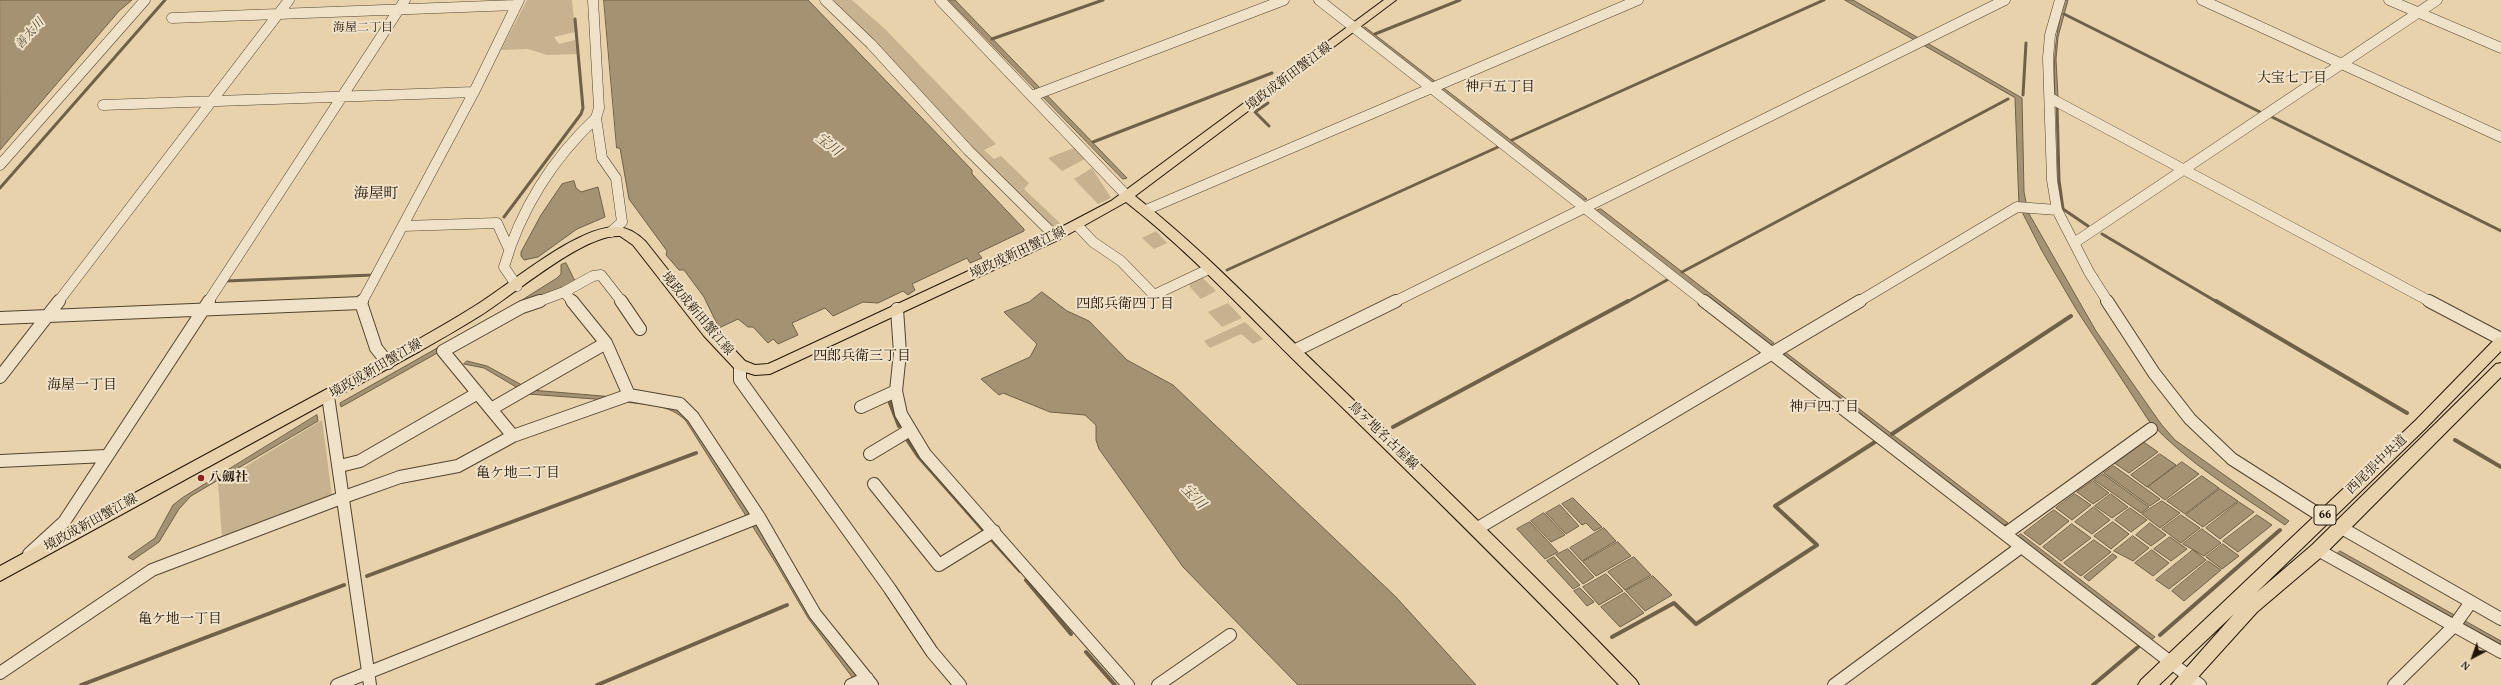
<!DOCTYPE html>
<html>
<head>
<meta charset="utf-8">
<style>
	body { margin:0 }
	#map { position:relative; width:2501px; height:685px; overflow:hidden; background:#e8d2ab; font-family:"Gentium Book Plus",serif }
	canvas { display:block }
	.north { position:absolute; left:2453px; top:637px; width:40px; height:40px; -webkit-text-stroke:3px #f0e2c8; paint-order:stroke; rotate:221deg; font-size:11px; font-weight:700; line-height:16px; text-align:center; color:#211507 }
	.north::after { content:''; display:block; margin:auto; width:14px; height:18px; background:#211507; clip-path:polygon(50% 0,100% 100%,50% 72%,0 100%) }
</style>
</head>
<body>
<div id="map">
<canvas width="2501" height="685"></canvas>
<div class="north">N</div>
</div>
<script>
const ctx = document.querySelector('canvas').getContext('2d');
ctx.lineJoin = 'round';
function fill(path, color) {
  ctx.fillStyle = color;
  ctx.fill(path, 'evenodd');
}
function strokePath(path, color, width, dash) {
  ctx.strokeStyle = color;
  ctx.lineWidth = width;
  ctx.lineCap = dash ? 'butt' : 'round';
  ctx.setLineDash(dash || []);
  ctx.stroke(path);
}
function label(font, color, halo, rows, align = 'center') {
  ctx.font = font + ' "Gentium Book Plus","Noto Serif JP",serif';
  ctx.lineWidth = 4;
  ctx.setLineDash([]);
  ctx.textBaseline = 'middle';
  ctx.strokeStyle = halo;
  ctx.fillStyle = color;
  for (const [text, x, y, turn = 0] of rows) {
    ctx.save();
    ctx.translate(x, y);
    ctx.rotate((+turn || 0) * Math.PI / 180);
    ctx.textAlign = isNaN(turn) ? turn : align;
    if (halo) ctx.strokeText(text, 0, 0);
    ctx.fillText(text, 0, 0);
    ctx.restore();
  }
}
const green = new Path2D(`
	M527,0H572L575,32L554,37L559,44L575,40L577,54L547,55L528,49L501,50Z
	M828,0H852L885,29L996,144L984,150L994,159L1001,156L1029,183L1024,189L1064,227L1058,231L1048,225Z
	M1074,148L1085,159L1062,171L1048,158Z
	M1092,168L1111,198L1098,204L1074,179Z
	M1156,231L1167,243L1154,249L1142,238Z
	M1202,277L1216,291L1201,299L1190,287V282Z
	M1228,303L1242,318L1222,327L1208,312Z
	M1245,322L1263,339L1253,344L1241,334L1210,348L1204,341Z
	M322,420L332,496L222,538L218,483Z`);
const water = new Path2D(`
	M0,0H132L119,11L0,150Z
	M604,0H808L972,170V174L1024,229V231L978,253L982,258L970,263L967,258L912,284L915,290L908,295L903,291L878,303L863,302L833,316L825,308L792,323L798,335L778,344L773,339L768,343L753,327H748L738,319L719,328L704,297L684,270H679L666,255L667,251L629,199L620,148H617Z
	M949,0H955L1127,178L1123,179Z
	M1845,0H1853L2022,98L2024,192L2028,212L2096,331L2161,424L2175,440L2289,521L2285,525C2238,493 2187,463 2149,421L2076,309L2042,251L2019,206L2015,98Z
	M2064,0H2068L2058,37L2056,59L2058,97H2055C2053,58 2055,38 2064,0Z
	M1365,27L1587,199L1582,201L1362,29Z
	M574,181L576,188L581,192L598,187L605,217L577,229L538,257L524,260L521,256V252L541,215L562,184Z
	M1601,209L1774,343L1769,346L1595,211Z
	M566,263L576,283L521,306L341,407L340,403L522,300L557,278L561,274V265Z
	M1042,292L1067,311L1089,321L1127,360L1173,385L1396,597L1476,685H1298L1183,567L1099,449L1096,440V425L1085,415L1050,412L1003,393L999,395L981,379L1030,357L1037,344L1004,312L1029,302Z
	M1785,352L2008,523L2003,526L1784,357Z
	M467,361L487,366L531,390L614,397L608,400L528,394L484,368L464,364Z
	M634,399L681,410L747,508L811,617L864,685H858L808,618L777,565L686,421C670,404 647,405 626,402Z
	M317,415L318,421L191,496L179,509L159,542L133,560L128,557L155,538L173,505L182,498Z
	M2142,441L2158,452L2129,473L2113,462Z
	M2160,454L2176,465L2147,487L2131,475Z
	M2182,462L2199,474L2165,500L2148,487Z
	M2114,466L2160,499L2150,506L2104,473Z
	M2103,474L2149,507L2141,513L2094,480Z
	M2202,476L2219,488L2185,514L2167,501Z
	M2093,481L2109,493L2093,504L2077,492Z
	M2220,489L2238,501L2203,527L2186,515Z
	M2075,494L2091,505L2072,520L2056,508Z
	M2111,494L2128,507L2112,518L2095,506Z
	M1573,498L1602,527L1594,531L1586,523L1582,525L1562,504Z
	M2162,501L2180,513L2160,528L2142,514Z
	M2239,502L2254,512L2220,539L2206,528Z
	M1560,505L1579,526L1566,534L1546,513Z
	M2094,507L2110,520L2092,534L2075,522Z
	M2130,508L2147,520L2131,532L2115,520Z
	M2054,510L2069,521L2040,545L2024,533Z
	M1544,513L1565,535L1551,542L1531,521Z
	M2181,515L2200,528L2181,543L2162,529Z
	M2257,515L2272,525L2238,552L2223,541Z
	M1530,522L1558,552L1545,559L1517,529Z
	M2113,522L2129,534L2111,549L2094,536Z
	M2150,523L2166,535L2151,546L2136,535Z
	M2072,524L2091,538L2061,561L2043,547Z
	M1604,528L1616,541L1582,561L1570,548Z
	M2202,529L2221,543L2204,556L2183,544Z
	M2021,534L2155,637L2151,640L2017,537Z
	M2133,536L2149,548L2133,561L2114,551Z
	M2170,537L2187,549L2171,561L2154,549Z
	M2094,540L2111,552L2081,576L2064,563Z
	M1618,542L1631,556L1596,576L1583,562Z
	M2223,544L2239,556L2222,569L2206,557Z
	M1568,549L1594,577L1583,584L1556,555Z
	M2152,550L2169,563L2153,576L2135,563Z
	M2193,550L2206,560L2169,589L2156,580Z
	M2340,551L2501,641V649L2336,555Z
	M2113,554L2117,557L2089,581L2084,577Z
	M1554,557L1580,585L1573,589L1547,561Z
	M1634,557L1651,575L1625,590L1608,572Z
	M2208,561L2221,570L2184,601L2172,591Z
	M1606,574L1623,591L1599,605L1583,587Z
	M1653,576L1672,595L1645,611L1626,591Z
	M1580,588L1594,602L1587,606L1574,591Z
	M1625,593L1644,613L1620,627L1601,607Z`);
const streamFar1 = new Path2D(`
	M2064,14L2260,112
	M1375,34L1460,0
	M992,39L1103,0
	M2023,95L2026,43
	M1268,103L1255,112L1269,126
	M2057,105L2059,180L2063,209L2088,226
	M2272,117L2501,231
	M1512,140L1824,0
	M1093,142L1272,73
	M0,188L165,0
	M504,217L581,114L583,108L575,19
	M2102,234L2217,302
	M1227,270L1498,147
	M1682,272L2008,99
	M226,281L372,275L373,273
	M1627,302L1667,280`);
const stream = new Path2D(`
	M2216,301L2407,413
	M890,403L899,426
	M1393,427L1628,301
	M1892,434L2071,316
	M906,438L918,456L985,532
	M2455,440L2501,467
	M991,539L1020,571
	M367,576L696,453
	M1026,580L1071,634
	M2160,635L2280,530
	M1612,637L1674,603L1696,624L1817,545L1775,506L1875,442
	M1086,652L1115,685
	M81,685L344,585
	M597,685L787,605
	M2093,685L2138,647`);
const minorFar1 = new Path2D(`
	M593,0L599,108L596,118L602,158L616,178L622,222L611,232
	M825,0L871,44L968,150L1055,236
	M940,0L1127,196
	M1319,0L1705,302
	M2060,0L2050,35L2048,58L2052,180L2057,210L2089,272L2108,302
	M2202,0L2501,137
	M2389,0L2501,48
	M172,18L516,5
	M1032,96L1284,0
	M2050,98L2431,302
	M103,105L474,92
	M0,165L145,0
	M1146,210L1638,0
	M1077,225L1093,242L1121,261L1154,295L1209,269
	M403,226L497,223L508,247
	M2074,243L2437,0
	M517,286L504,267C520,210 553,158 596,118
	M564,292L573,302
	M58,302L289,0
	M208,302L405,0
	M362,302L474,92L519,0
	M537,302L564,292L593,276L601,275L622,302
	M1394,302L2005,0
	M1858,302L2017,207L2057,210`);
const minor = new Path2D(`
	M362,301L361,303L376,348L388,363
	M572,301L606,343L629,395
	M621,301L640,329
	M1704,301L2200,685
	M2107,301L2154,373L2190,419L2232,459L2323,517
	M2429,301L2501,339
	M897,309L900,353L896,391L901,414L925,454L1128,685
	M0,318L361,303
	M1294,351L1396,301
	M740,365V380L890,589L932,652L960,685
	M0,377L59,301
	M328,396L370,685
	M861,407L896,391
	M491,409L606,343
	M513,436L443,351L522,307L540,301
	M870,454L910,430
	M0,461L106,456
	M340,466L360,461L478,393
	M874,484L939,565L994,531
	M2340,527L2501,619
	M1478,528L1860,301
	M2005,534L2151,429
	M2318,550L2501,652
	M29,554L64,522L209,301
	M0,673L152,570L344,497L400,477L458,466L513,436L629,395L680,404L693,417L759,517L815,614L872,685
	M337,685L759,517
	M851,685L867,678
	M1158,685L1230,635
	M1834,685L2021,547
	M2394,685L2454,626L2471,602`);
const major = new Path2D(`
	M1384,0H1396L1135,196C1200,247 1257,307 1317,365C1425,468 1532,572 1636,680L1639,685H1619C1517,578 1411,474 1305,371C1246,313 1191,253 1126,202L1060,239L770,374L755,375L735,369L704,336L633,245L620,236C584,233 510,298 478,317C459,329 439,340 420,351L0,581V566L410,344C433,331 458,317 481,302C514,281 577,227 616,227C628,227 638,234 646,242L714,328L745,361L755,365L768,364L777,360L1050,233L1111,201Z
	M2501,337V351L2426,428L2256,593L2312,545L2496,364L2501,363V377L2324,555L2257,612L2191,685H2171L2234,614L2159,685H2138L2141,680L2416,420L2496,338Z`);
const markers = [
	[201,478,4,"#8f2418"]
];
const farNeighbourhoodnames = [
	["海屋二丁目",363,28]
];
const farWaternames = [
	["善太川",30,34,-48]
];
const shields = [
	[2325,515,22]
];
const shieldNames = [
	["66",2325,515]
];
const streetNames = [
	["境政成新田蟹江線",1289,77,-37],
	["境政成新田蟹江線",1018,253,-25],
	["境政成新田蟹江線",697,314,50],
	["境政成新田蟹江線",376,369,-30],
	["鳥ヶ地名古屋線",1383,436,44],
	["西尾張中央道",2377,465,-44],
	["境政成新田蟹江線",91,523,-29]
];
const poiNames = [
	["八劔社",209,478]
];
const neighbourhoodNames = [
	["大宝七丁目",2292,78],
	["神戸五丁目",1500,87],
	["四郎兵衛四丁目",1125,304],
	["四郎兵衛三丁目",862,356],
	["海屋一丁目",82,385],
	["神戸四丁目",1824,407],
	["亀ケ地二丁目",518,473],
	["亀ケ地一丁目",180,619]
];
const waterNames = [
	["宝川",828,145,38],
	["宝川",1193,497,46]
];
const quarterNames = [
	["海屋町",376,194]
];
fill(green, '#c6b28f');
fill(water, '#a49273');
strokePath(water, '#706048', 1);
strokePath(streamFar1, '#706048', 3);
strokePath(stream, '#706048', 4);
strokePath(minorFar1, '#534430', 11);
strokePath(minor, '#534430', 14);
strokePath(major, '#211507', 2);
strokePath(minorFar1, '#f0e2c8', 10);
strokePath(minor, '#f0e2c8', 12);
fill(major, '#e8d2ab');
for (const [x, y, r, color] of markers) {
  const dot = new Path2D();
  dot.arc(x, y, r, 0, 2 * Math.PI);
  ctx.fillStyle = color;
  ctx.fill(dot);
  strokePath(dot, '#f0e2c8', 1.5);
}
label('12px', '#211507', '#f0e2c8', farNeighbourhoodnames);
label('italic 12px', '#554732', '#f0e2c8', farWaternames);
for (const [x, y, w] of shields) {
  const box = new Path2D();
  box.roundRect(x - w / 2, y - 10, w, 20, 3);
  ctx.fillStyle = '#f0e2c8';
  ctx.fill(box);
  strokePath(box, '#211507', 1);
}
label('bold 12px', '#211507', null, shieldNames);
label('13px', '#211507', '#f0e2c8', streetNames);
label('bold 13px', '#211507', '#f0e2c8', poiNames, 'left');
label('14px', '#211507', '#f0e2c8', neighbourhoodNames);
label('italic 14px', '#554732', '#f0e2c8', waterNames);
label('15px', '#211507', '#f0e2c8', quarterNames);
</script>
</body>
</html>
